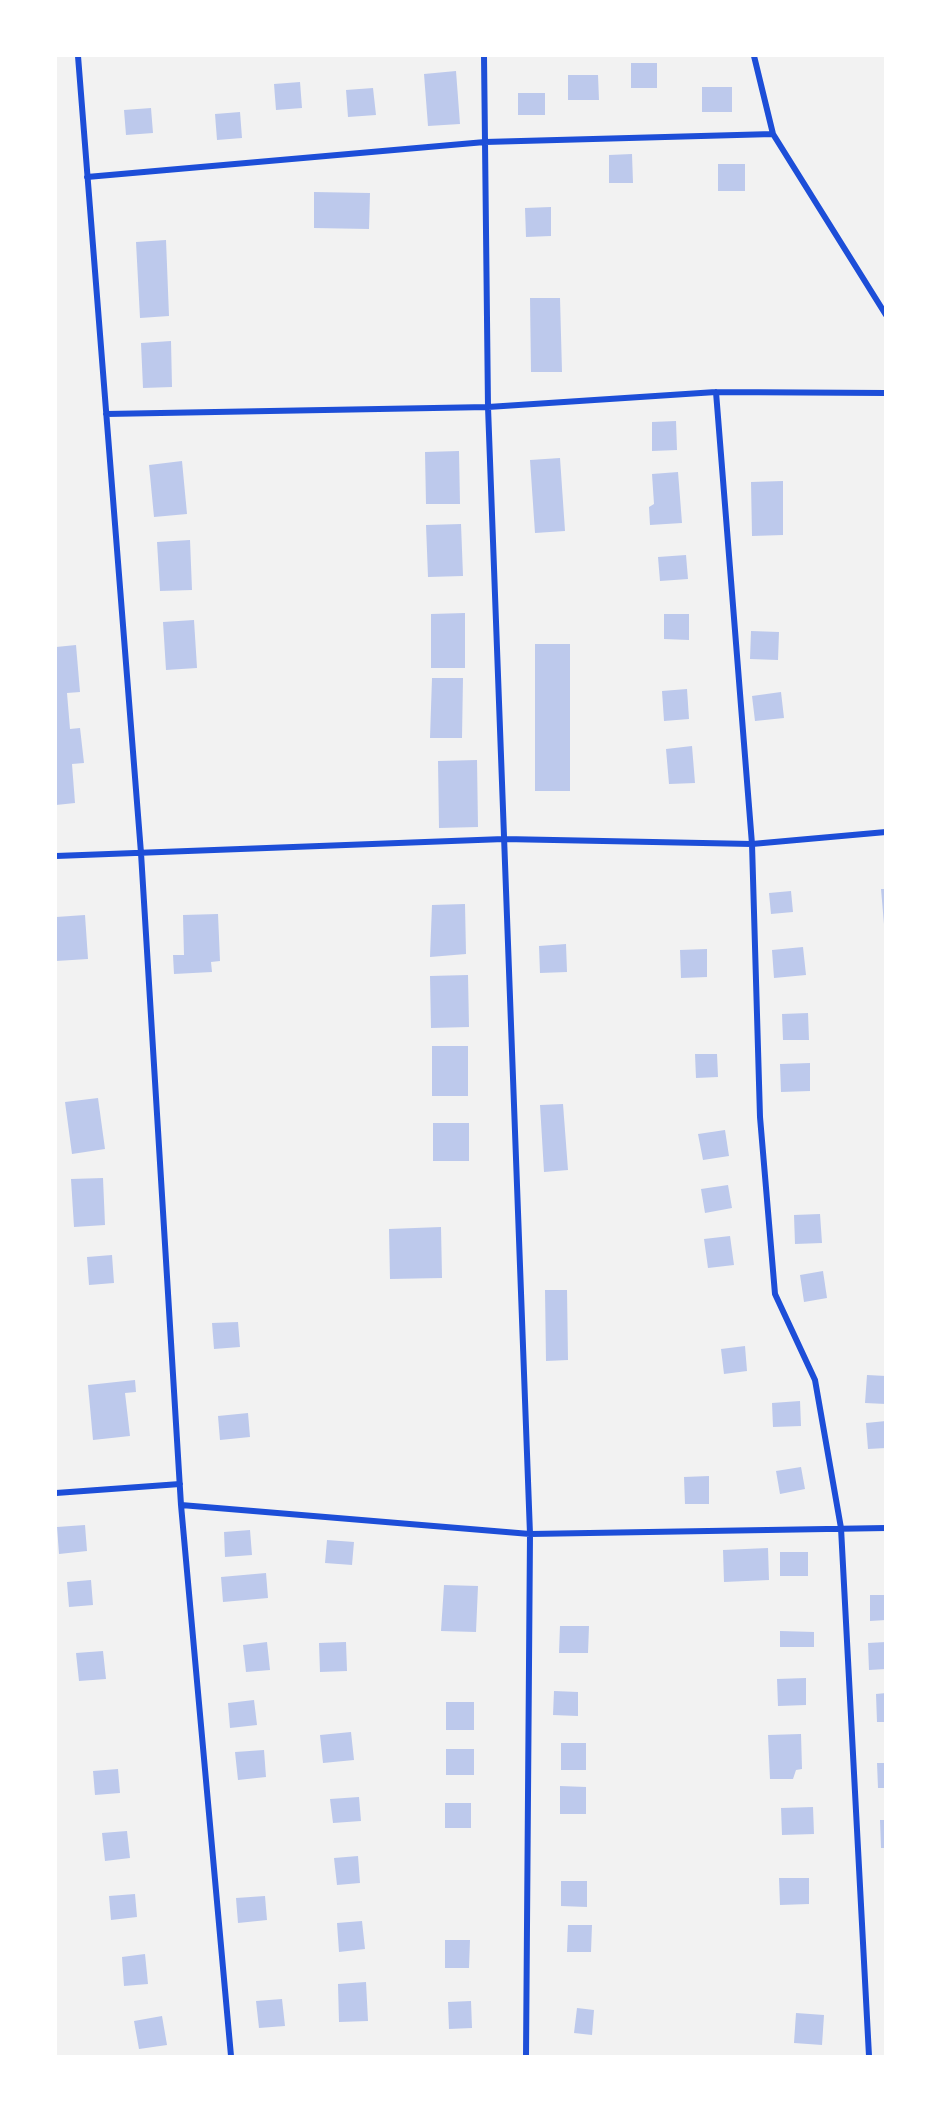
<!DOCTYPE html>
<html>
<head>
<meta charset="utf-8">
<style>
	body { margin:0 }
	#map { position:relative; width:941px; height:2112px; overflow:hidden; background:#f2f2f2; font-family:Inter,sans-serif }
	canvas { display:block }
	.frame { position:absolute; inset:0; border:57px solid #fff; pointer-events:none }
</style>
</head>
<body>
<div id="map">
<canvas width="941" height="2112"></canvas>
<div class="frame"></div>
</div>
<script>
const ctx = document.querySelector('canvas').getContext('2d');
ctx.lineJoin = 'round';
function fill(path, color) {
  ctx.fillStyle = color;
  ctx.fill(path, 'evenodd');
}
function strokePath(path, color, width, dash) {
  ctx.strokeStyle = color;
  ctx.lineWidth = width;
  ctx.lineCap = dash ? 'butt' : 'round';
  ctx.setLineDash(dash || []);
  ctx.stroke(path);
}
const building = new Path2D(`
	M631,63H657V88H631Z
	M456,71L460,124L428,126L424,74Z
	M568,75H598L599,100H568Z
	M300,82L302,108L276,110L274,84Z
	M702,87H732V112H702Z
	M373,88L376,115L348,117L346,90Z
	M518,93H545V115H518Z
	M151,108L153,133L126,135L124,110Z
	M240,112L242,138L217,140L215,114Z
	M632,154L633,183H609V155Z
	M718,164H745V191H718Z
	M314,192L370,193L369,229L314,228Z
	M551,207V236L526,237L525,208Z
	M166,240L169,316L140,318L136,242Z
	M530,298H560L562,372H531Z
	M171,341L172,387L143,388L141,343Z
	M676,421L677,450L652,451V422Z
	M459,451L460,504H426L425,452Z
	M560,458L565,531L535,533L530,460Z
	M182,461L187,514L154,517L149,465Z
	M678,472L682,523L650,525L649,507L654,504L652,474Z
	M783,481V535L752,536L751,482Z
	M461,524L463,576L428,577L426,525Z
	M190,540L192,590L160,591L157,542Z
	M686,555L688,579L660,581L658,557Z
	M465,613V668H431V614Z
	M664,614H689V640L664,639Z
	M194,620L197,668L166,670L163,622Z
	M751,631L779,632L778,660L750,659Z
	M535,644H570V791H535Z
	M76,645L80,692L67,693L70,729L80,728L84,763L72,764L75,803L56,805V647Z
	M432,678H463L462,738H430Z
	M687,689L689,719L664,721L662,691Z
	M781,692L784,718L755,721L752,696Z
	M692,746L695,783L669,784L666,749Z
	M477,760L478,827L439,828L438,761Z
	M881,889H886V924H884Z
	M791,891L793,912L771,914L769,893Z
	M465,904L466,954L430,957L432,905Z
	M218,914L220,961L211,962L212,972L174,974L173,955H184L183,915Z
	M85,915L88,959L56,961V917Z
	M566,944L567,972L540,973L539,946Z
	M803,947L806,975L774,978L772,950Z
	M707,949V977L681,978L680,950Z
	M468,975L469,1027L431,1028L430,976Z
	M808,1013L809,1040H783L782,1014Z
	M432,1046H468V1096H432Z
	M695,1054H717L718,1077L696,1078Z
	M810,1063V1091L781,1092L780,1064Z
	M98,1098L105,1149L72,1154L65,1102Z
	M563,1104L568,1170L544,1172L540,1105Z
	M433,1123H469V1161H433Z
	M725,1130L729,1156L703,1160L698,1134Z
	M103,1178L105,1225L74,1227L71,1179Z
	M728,1185L732,1208L705,1213L701,1189Z
	M820,1214L822,1243L795,1244L794,1215Z
	M441,1227L442,1278L390,1279L389,1229Z
	M730,1236L734,1265L708,1268L704,1239Z
	M112,1255L114,1283L89,1285L87,1257Z
	M823,1271L827,1298L804,1302L800,1275Z
	M545,1290H567L568,1360L546,1361Z
	M238,1322L240,1347L214,1349L212,1323Z
	M745,1346L747,1371L724,1374L721,1349Z
	M867,1375L886,1376V1404L865,1403Z
	M135,1380L136,1392L125,1393L130,1436L93,1440L88,1385Z
	M800,1401L801,1426L773,1427L772,1403Z
	M248,1413L250,1437L220,1440L218,1416Z
	M886,1421V1448L868,1449L866,1423Z
	M801,1467L805,1489L780,1494L776,1471Z
	M709,1476V1504H685L684,1477Z
	M85,1525L87,1551L59,1554L57,1527Z
	M250,1530L252,1555L225,1557L224,1532Z
	M327,1540L354,1542L352,1565L325,1563Z
	M768,1548L769,1580L724,1582L723,1550Z
	M780,1552H808V1576H780Z
	M266,1573L268,1598L223,1602L221,1577Z
	M91,1580L93,1605L69,1607L67,1582Z
	M444,1585L478,1586L476,1632L441,1631Z
	M870,1595H886V1620L870,1621Z
	M560,1626H589L588,1653H559Z
	M780,1631L814,1632V1647H780Z
	M267,1642L270,1670L246,1672L243,1645Z
	M346,1642L347,1671L320,1672L319,1643Z
	M886,1642V1669L869,1670L868,1643Z
	M103,1651L106,1679L79,1681L76,1653Z
	M806,1678V1705L778,1706L777,1679Z
	M554,1691L578,1692V1716L553,1715Z
	M886,1693V1722H877L876,1694Z
	M254,1700L257,1725L230,1728L228,1703Z
	M446,1702H474V1730H446Z
	M351,1732L354,1760L323,1763L320,1735Z
	M801,1734L802,1769L796,1770L793,1779H770L768,1735Z
	M561,1743H586V1770H561Z
	M446,1749H474V1775H446Z
	M264,1750L266,1777L238,1780L235,1752Z
	M877,1763H886V1788H878Z
	M118,1769L120,1793L95,1795L93,1771Z
	M560,1786L586,1787V1814H560Z
	M359,1797L361,1821L333,1823L330,1799Z
	M445,1803H471V1828H445Z
	M813,1807L814,1834L782,1835L781,1808Z
	M880,1820H886V1848H881Z
	M127,1831L130,1858L105,1861L102,1833Z
	M358,1856L360,1883L337,1885L334,1858Z
	M779,1878H809V1904L780,1905Z
	M561,1881H587V1907L561,1906Z
	M135,1894L137,1917L111,1920L109,1896Z
	M265,1896L267,1920L238,1923L236,1898Z
	M362,1921L365,1949L339,1952L337,1923Z
	M568,1925H592L591,1952H567Z
	M445,1940H470L469,1968H445Z
	M145,1954L148,1984L124,1986L122,1957Z
	M366,1982L368,2021L339,2022L338,1984Z
	M282,1999L285,2026L259,2028L256,2001Z
	M471,2001L472,2028L449,2029L448,2002Z
	M577,2008L594,2010L592,2035L574,2033Z
	M796,2013L824,2015L822,2045L794,2043Z
	M162,2016L167,2045L139,2049L134,2021Z`);
const minor = new Path2D(`
	M78,56L141,853L181,1505L231,2056
	M484,56L485,142L773,134L886,315
	M754,56L773,134
	M87,177L485,142L488,407L530,1534L526,2056
	M716,392L752,844L760,1117L775,1294L815,1380L841,1528L869,2056
	M106,414L488,407L716,392L886,393
	M56,856L504,839L752,844L886,832
	M56,1493L180,1484
	M181,1505L530,1534L886,1528`);
fill(building, '#bdc9ec');
strokePath(minor, '#1d4ed8', 6);
</script>
</body>
</html>
